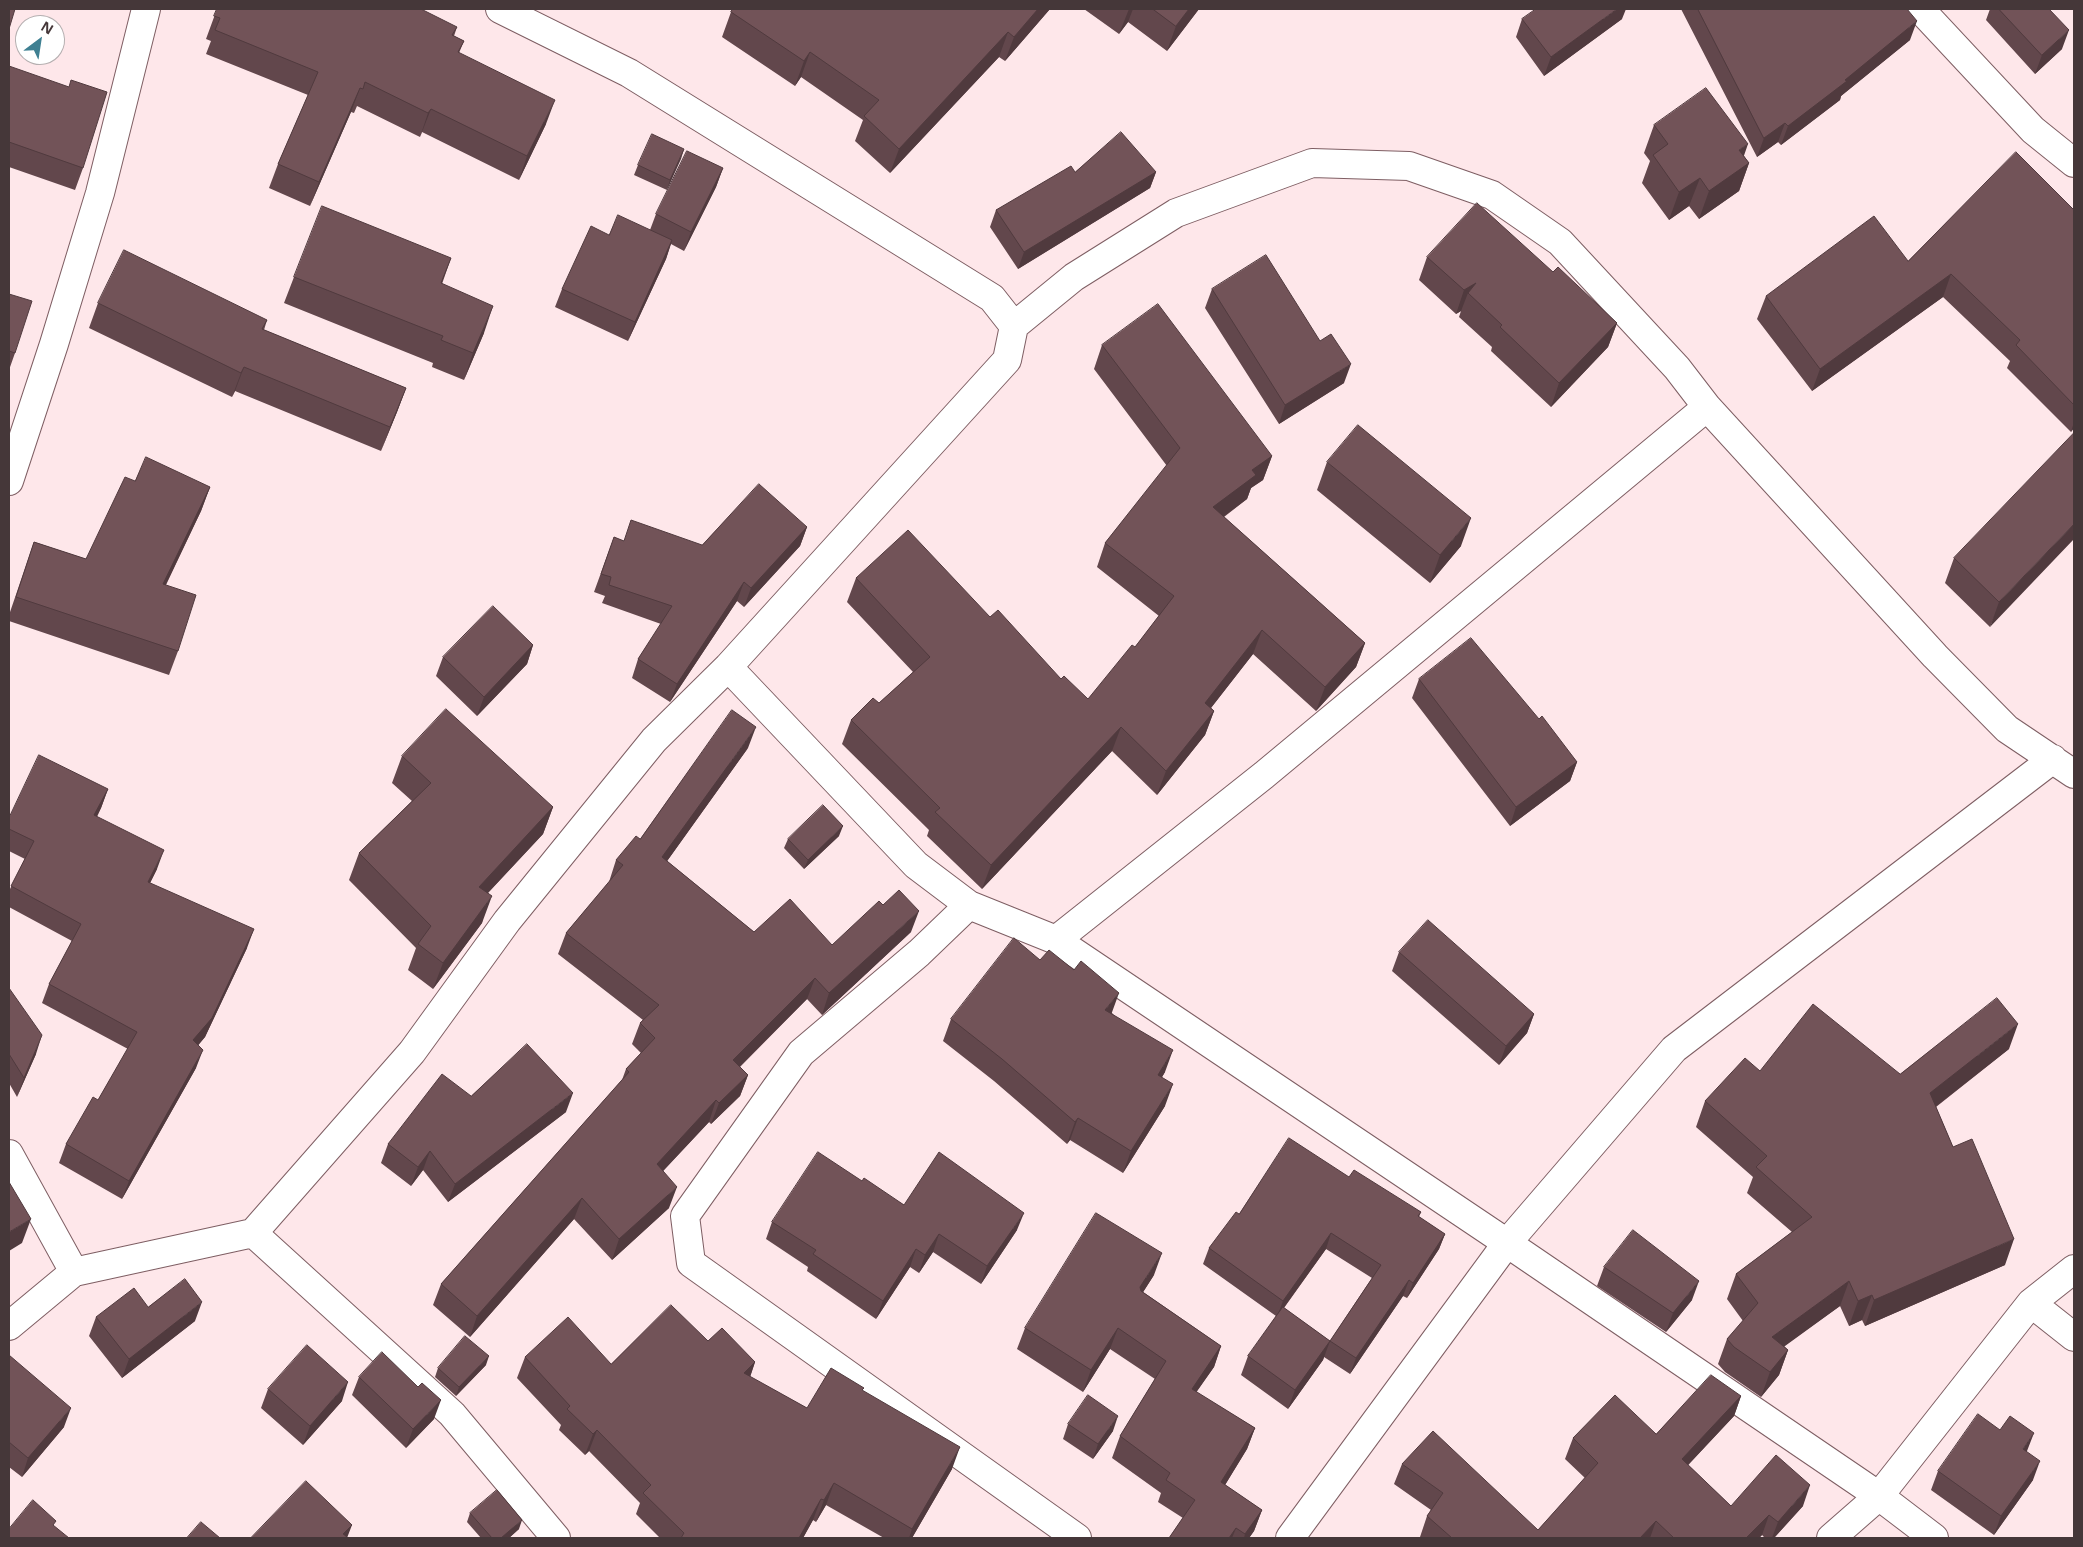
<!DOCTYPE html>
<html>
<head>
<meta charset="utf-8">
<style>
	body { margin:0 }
	#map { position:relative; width:2083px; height:1547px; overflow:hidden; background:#fee7ea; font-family:"Noto Sans",sans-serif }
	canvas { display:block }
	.frame { position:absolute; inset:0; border:10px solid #453739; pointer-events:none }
	.north { position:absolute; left:15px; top:15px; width:50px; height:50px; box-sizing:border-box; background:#fff; border:1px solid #b5afb0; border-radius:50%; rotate:31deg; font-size:14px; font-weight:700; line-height:20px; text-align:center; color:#453739 }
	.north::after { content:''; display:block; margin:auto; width:18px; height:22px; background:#3f8092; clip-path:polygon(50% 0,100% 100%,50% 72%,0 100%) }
</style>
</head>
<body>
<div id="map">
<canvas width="2083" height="1547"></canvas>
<div class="frame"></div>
<div class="north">N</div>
</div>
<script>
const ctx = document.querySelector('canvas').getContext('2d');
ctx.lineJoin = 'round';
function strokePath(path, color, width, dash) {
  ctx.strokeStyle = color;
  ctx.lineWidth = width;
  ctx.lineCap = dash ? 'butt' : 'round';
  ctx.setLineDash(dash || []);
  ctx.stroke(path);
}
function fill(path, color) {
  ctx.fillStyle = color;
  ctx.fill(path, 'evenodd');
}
const street = new Path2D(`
	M1920,9L2033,130L2074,163
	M1014,326L1074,277L1176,213L1312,163L1409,166L1492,195L1560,242L1677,368L1707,407L1935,656L2007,729L2074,774
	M9,481L54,344L100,193L146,9
	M728,667L916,865L969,905L919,953L801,1053L685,1216L691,1263L1077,1538
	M969,905L1056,940L1507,1243L1674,1049L2053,759
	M1056,940L1264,775L1707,407
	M9,1154L74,1272
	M253,1233L452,1414L556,1538
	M2031,1303L2074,1337
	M9,1326L74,1272L253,1233L412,1052L507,921L654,740L728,667L1007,360L1014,326L992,298L629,73L500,9
	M1290,1538L1507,1243L1879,1496L1934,1538
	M1831,1538L1879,1496L2031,1303L2074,1269`);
const wall = new Path2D(`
	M217,9L457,27L454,36L464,41L459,53L546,124L519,180L422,132L420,137L357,106L354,113L351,112L310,206L269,188L278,164L308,95L206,54L211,41L206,39Z
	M733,9H1050L1005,61L999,57L890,173L855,141L863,120L801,77L795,86L722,37L731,12Z
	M1084,9H1199L1167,51L1128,22L1119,34Z
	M1681,9H1907L1910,40L1841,96L1840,100L1781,145L1778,142L1757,157Z
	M1990,9H2049L2062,49L2035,74L1986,20Z
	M1522,19H1622L1544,76L1516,37Z
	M9,66L83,168L75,190L9,167Z
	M1654,125L1744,156L1749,163L1739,191L1699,219L1689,206L1669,220L1642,183L1650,161L1644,153Z
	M684,149L667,190L634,175L638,165Z
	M723,168L716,187L684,251L671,244L666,259L628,341L555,307L562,289L650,230L656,214Z
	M1075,172H1156L1150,188L1018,269L990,227L996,210Z
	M2074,210V428L2071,432L2007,368L2010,361L1943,297L1812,391L1757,319L1766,296L1908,261Z
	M1427,257L1553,272L1617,323L1608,347L1551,407L1491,351L1492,347L1459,317L1461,311L1456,314L1419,280Z
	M451,258L442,284L484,333L464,380L432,367L433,363L284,303L294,277Z
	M1212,289L1320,341L1344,383L1279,424L1205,308Z
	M9,294L15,353L9,370Z
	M98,303L267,320L264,330L406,388L397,412L381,451L235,391L232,397L89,328Z
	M1102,345L1272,456L1263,480L1251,488L1247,499L1224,517L1365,643L1356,667L1316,711L1253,654L1211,708L1214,711L1205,735L1157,795L1112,751L982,889L927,836L929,830L842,744L851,720L879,703L913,672L847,602L856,578L990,617L1061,679L1088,699L1135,647L1159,616L1097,567L1105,543L1167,466L1094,369Z
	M2074,433L1990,627L1945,583L1954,558Z
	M1327,462L1461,546L1430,583L1317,490Z
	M135,481L210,487L201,511L166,585L178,651L169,675L9,621V615L34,542L86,559Z
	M807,527L800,546L744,607L737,601L670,702L632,678L638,659L661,624L602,603L605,596L594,592L614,537L623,541L702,545Z
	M533,645L527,664L477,716L436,676L443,657Z
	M1419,679L1539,719L1577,762L1570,781L1510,826L1412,698Z
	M748,748L667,861L754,932L832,945L911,932L822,1015L807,999L740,1067L748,1075L740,1096L711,1124L709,1122L663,1171L669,1208L612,1260L574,1219L470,1337L433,1305L441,1284L622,1080L626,1069L641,1053L632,1044L640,1023L643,1020L558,954L566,933L609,882L616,860L640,839Z
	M402,756L553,807L543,834L488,893L482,923L433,989L408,970L416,948L349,880L359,853L412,801L392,783Z
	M108,789L101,808L97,817L157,869L150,883L247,948L205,1037L198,1045L196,1068L122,1199L59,1163L66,1144L98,1100L128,1049L42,1003L49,984L72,941L9,907V891L25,859L9,851V818Z
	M839,836L804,869L784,848L788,839Z
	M1399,952L1534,1014L1527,1033L1499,1065L1392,971Z
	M1040,960L1074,970L1112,1013L1165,1072L1162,1077L1165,1106L1123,1173L1070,1140L1067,1144L994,1081L943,1041L951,1019Z
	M9,988L36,1054L17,1097L9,1083Z
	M2009,1049L1936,1107L1953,1147L2005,1265L1865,1326L1862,1320L1849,1326L1840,1306L1784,1346L1788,1350L1779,1375L1761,1397L1725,1372L1718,1364L1727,1339L1743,1321L1727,1299L1736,1274L1792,1232L1747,1193L1753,1177L1696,1127L1705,1101L1760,1071L1900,1074Z
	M471,1096L566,1112L448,1202L423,1170L411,1186L381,1163L388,1144Z
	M1349,1177L1421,1212L1419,1217L1445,1234L1439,1249L1407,1298L1403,1296L1350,1374L1324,1357L1323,1360L1288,1409L1241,1375L1248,1356L1276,1316L1203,1264L1209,1248L1239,1214ZM1326,1249L1372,1278L1330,1341L1284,1308Z
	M862,1181L904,1205L1017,1230L981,1284L933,1252L919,1273L910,1267L876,1319L807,1271L808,1267L766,1239L772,1222Z
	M1604,1267L1692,1300L1666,1332L1597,1286Z
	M1154,1275L1143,1292L1221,1346L1214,1367L1196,1392L1255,1428L1247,1449L1225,1485L1262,1510L1254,1531L1249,1538H1169L1183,1518L1158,1502L1161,1493L1112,1458L1120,1436L1155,1379L1110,1349L1083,1392L1017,1349L1025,1328Z
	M148,1307L195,1321L122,1378L89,1336L96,1317Z
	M708,1341L755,1362L750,1377L807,1408L863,1391L952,1469L912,1538H884L826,1505L816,1522L813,1520L803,1538H660L636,1514L640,1503L589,1451L585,1455L559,1430L561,1425L517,1378L525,1357L611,1364Z
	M9,1355L64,1427L22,1477L9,1467Z
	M486,1365L456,1396L435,1377L438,1368Z
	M359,1377L434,1419L406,1448L352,1395Z
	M268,1389L342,1401L303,1445L261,1408Z
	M1741,1396L1734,1416L1688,1465L1731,1506H1803L1774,1538H1765L1762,1535L1759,1538H1422L1420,1537L1427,1516L1431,1510L1394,1484L1402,1464L1538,1530L1585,1478L1565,1459L1573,1438L1656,1434Z
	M1068,1424L1113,1431L1093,1459L1063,1439Z
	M2027,1452L2033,1480L1994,1535L1931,1490L1938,1471Z
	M470,1513L519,1529L509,1538H481L467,1522Z`);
const shadedWall = new Path2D(`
	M1038,9H1050L1005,61L1014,37Z
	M1129,9H1133L1128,22L1119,34Z
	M1189,9H1199L1167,51L1176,26Z
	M1617,9H1626L1622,19L1544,76L1551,57Z
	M1917,21L1910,40L1841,96L1840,100L1781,145L1788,126Z
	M2069,30L2062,49L2035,74L2042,55Z
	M1008,32L999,57L890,173L899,149Z
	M810,52L801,77L795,86L804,61Z
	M360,88L351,112L310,206L319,182Z
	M555,100L546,124L519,180L527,156Z
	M431,109L422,132L420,137L428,113Z
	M1785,123L1778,142L1757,157L1764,138Z
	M1748,144L1739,170L1749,163L1739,191L1699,219L1709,191L1739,150Z
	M684,149L681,159L667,190L670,180Z
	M723,168L716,187L684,251L691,232Z
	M1156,172L1150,188L1018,269L1024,252Z
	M1700,178L1689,206L1669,220L1679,192Z
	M672,240L666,259L628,341L635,322Z
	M1951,274L1943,297L1812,391L1820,369Z
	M1476,283L1468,293L1461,311L1456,314L1464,290Z
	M493,306L484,333L464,380L473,353Z
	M1617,323L1608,347L1551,407L1559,383Z
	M1351,364L1344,383L1279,424L1285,405Z
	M244,367L235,391L232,397L241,373Z
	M406,388L397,412L381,451L390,427Z
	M2074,422V428L2071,432Z
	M1272,456L1263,480L1251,488L1247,499L1204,531L1213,507L1252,470Z
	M210,487L201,511L154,609L163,584Z
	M1471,518L1461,546L1430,583L1440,555Z
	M2074,524V539L1990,627L1999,602Z
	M807,527L800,546L744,607L751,588Z
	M744,582L737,601L670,702L677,684Z
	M1262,630L1253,654L1196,727L1205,703Z
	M1365,643L1356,667L1316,711L1325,687Z
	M533,645L527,664L477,716L484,697Z
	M1214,711L1205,735L1157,795L1166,771Z
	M756,727L748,748L655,878L662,857Z
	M1121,727L1112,751L982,889L991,865Z
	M1577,762L1570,781L1510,826L1516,807Z
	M108,789L101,808L87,834L94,815Z
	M553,807L543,834L469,913L479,887Z
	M843,826L839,836L804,869L808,860Z
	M164,850L157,869L141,901L148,882Z
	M492,896L482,923L433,989L443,963Z
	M919,911L911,932L822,1015L829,993Z
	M254,929L247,948L205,1037L187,1059L193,1040Z
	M815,978L807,999L725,1081L733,1060Z
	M1119,993L1111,1015L1105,1010Z
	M1534,1014L1527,1033L1499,1065L1506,1046Z
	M2018,1024L2009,1049L1921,1118L1930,1093Z
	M42,1035L36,1054L17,1097L24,1078Z
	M203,1050L196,1068L122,1199L129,1181Z
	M1173,1050L1165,1072L1150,1097L1158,1075Z
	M748,1075L740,1096L711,1124L719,1103Z
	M1173,1084L1165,1106L1123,1173L1131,1151Z
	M573,1093L566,1112L448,1202L455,1184Z
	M716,1100L709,1122L649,1186L657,1164Z
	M1078,1118L1070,1140L1067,1144L1075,1122Z
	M430,1151L423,1170L411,1186L418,1167Z
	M677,1187L669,1208L612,1260L619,1239Z
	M582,1198L574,1219L470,1337L477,1316Z
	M1024,1213L1017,1230L981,1284L987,1266Z
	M31,1219L22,1243L9,1251V1232Z
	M1331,1233L1326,1249L1277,1317L1283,1301Z
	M939,1234L933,1252L919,1273L925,1255Z
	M1445,1234L1439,1249L1407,1298L1413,1283Z
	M2014,1239L2005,1265L1865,1326L1874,1300Z
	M916,1249L910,1267L876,1319L883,1301Z
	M1162,1253L1154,1275L1133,1308L1140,1287Z
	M1409,1280L1403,1296L1350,1374L1356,1358Z
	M1699,1281L1692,1300L1666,1332L1673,1313Z
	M1849,1281L1840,1306L1763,1362L1772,1337Z
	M1872,1295L1862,1320L1849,1326L1858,1301Z
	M202,1302L195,1321L122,1378L129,1359Z
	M1118,1328L1110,1349L1083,1392L1091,1370Z
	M1330,1341L1323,1360L1288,1409L1295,1390Z
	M1221,1346L1214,1367L1184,1410L1192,1389Z
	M1788,1350L1779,1375L1761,1397L1770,1372Z
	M489,1356L486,1365L456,1396L459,1387Z
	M755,1362L748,1383L744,1373Z
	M348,1382L342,1401L303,1445L310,1426Z
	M1741,1396L1734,1416L1675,1479L1682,1459Z
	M441,1400L434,1419L406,1448L413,1429Z
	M71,1408L64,1427L22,1477L28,1458Z
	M1118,1416L1113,1431L1093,1459L1098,1444Z
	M1255,1428L1247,1449L1214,1503L1221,1482Z
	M597,1430L589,1451L585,1455L593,1434Z
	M2034,1433L2027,1451L2016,1468L2023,1449Z
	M960,1447L952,1469L912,1538H909L912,1529Z
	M2040,1461L2033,1480L1994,1535L2001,1516Z
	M834,1483L826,1505L816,1522L824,1500Z
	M1810,1485L1803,1506L1774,1538H1772L1778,1522Z
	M821,1499L813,1520L803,1538H799Z
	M1262,1510L1254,1531L1249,1538H1244L1245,1534Z
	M1769,1515L1762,1535L1759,1538H1746Z
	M522,1520L519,1529L509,1538H501Z
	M1656,1521L1650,1538H1640Z
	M352,1525L347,1538L343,1534Z
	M1236,1528L1232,1538H1229Z`);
const building = new Path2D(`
	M9,9H15L9,29Z
	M217,9H421L457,27L452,35L464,41L458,52L555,100L527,156L431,109L428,113L365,82L363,89L360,88L319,182L278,164L318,72L215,30L220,18L214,16Z
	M733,9H1038L1014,37L1008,32L899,149L864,116L879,100L810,52L804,61L731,12Z
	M1153,9H1189L1176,26Z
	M1536,9H1617L1551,57L1522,19Z
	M1698,9H1907L1917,21L1845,80L1847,81L1788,126L1785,123L1764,138Z
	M1999,9H2049L2069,30L2042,55Z
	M9,66L69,87L71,80L107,92L83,168L9,142Z
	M1706,88L1748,144L1739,150L1749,163L1709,191L1700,178L1679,192L1653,155L1668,144L1654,125Z
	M1121,132L1156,172L1024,252L996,210L1071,166L1075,172Z
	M652,134L684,149L670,180L638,165Z
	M687,151L723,168L691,232L656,214Z
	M2016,152L2074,210V405L2016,345L2020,340L1951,274L1820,369L1766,296L1874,216L1908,261Z
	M1477,203L1553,272L1558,267L1617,323L1559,383L1500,327L1502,325L1468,293L1476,283L1464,290L1427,257Z
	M322,206L451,258L441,283L493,306L473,353L441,340L443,336L294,277Z
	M618,215L672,240L635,322L562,289L591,226L609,235Z
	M124,250L267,320L262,329L406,388L390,427L244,367L241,373L98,303Z
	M1266,255L1320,341L1331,334L1351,364L1285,405L1212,289Z
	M9,294L32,301L15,353L9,351Z
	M1158,304L1272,456L1252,470L1256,475L1213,507L1365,643L1325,687L1262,630L1205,703L1214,711L1166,771L1121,727L991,865L935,812L940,808L851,720L873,698L879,703L930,657L856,578L908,530L990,617L998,610L1061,679L1064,676L1088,699L1132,645L1135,647L1174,596L1105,543L1180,448L1102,345Z
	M1358,425L1471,518L1440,555L1327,462Z
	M2074,433V524L1999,602L1954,558Z
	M146,457L210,487L163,584L196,595L178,651L16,597L34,542L86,559L125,477L135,481Z
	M759,484L807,527L751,588L744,582L677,684L638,659L672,606L609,585L611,577L601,574L614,537L624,541L631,520L702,545Z
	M493,606L533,645L484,697L443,657Z
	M1471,638L1539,719L1542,716L1577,762L1516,807L1419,679Z
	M446,709L553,807L479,887L492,896L443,963L418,944L431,926L359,853L431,783L402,756Z
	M732,710L756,727L662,857L754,932L790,899L832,945L879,901L883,905L899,890L919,911L829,993L815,978L733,1060L748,1075L719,1103L716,1100L657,1164L677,1187L619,1239L582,1198L477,1316L441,1284L629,1072L626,1069L655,1038L640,1023L659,1005L566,933L623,865L616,860L636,836L640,839Z
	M39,755L108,789L94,815L164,850L148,882L254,929L212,1018L193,1040L203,1050L129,1181L66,1144L93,1097L98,1100L137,1032L49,984L81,924L11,886L34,841L9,829V818Z
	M823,805L843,826L808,860L788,839Z
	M1428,920L1534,1014L1506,1046L1399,952Z
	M1014,938L1040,960L1049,950L1074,970L1081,961L1119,993L1105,1010L1173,1050L1158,1075L1173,1084L1131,1151L1078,1118L1075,1122L1002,1059L951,1019Z
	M9,988L42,1035L24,1078L9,1054Z
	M1997,998L2018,1024L1930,1093L1953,1147L1972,1139L2014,1239L1874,1300L1872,1295L1858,1301L1849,1281L1772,1337L1788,1350L1770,1372L1734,1347L1727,1339L1758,1303L1736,1274L1812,1217L1756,1167L1767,1156L1705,1101L1745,1058L1760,1071L1813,1004L1900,1074Z
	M527,1044L573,1093L455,1184L430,1151L418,1167L388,1144L442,1074L471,1096Z
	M1289,1138L1349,1177L1354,1170L1421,1212L1418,1216L1445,1234L1413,1283L1409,1280L1356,1358L1330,1341L1381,1265L1331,1233L1283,1301L1209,1248L1236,1212L1239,1214Z
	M818,1152L862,1181L864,1178L904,1205L939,1152L1024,1213L987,1266L939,1234L925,1255L916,1249L883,1301L813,1254L816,1250L772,1222Z
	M9,1182L31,1219L9,1232Z
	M1096,1213L1162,1253L1140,1287L1141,1291L1221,1346L1192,1389L1255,1428L1221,1482L1262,1510L1245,1534L1236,1528L1229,1538H1169L1195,1500L1166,1480L1170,1473L1120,1436L1166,1361L1118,1328L1091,1370L1025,1328Z
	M1633,1230L1699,1281L1673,1313L1604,1267Z
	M185,1279L202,1302L129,1359L96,1317L134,1288L148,1307Z
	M671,1305L708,1341L722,1328L755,1362L744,1373L807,1408L831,1368L864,1388L862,1390L960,1447L912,1529L834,1483L824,1500L821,1499L799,1538H681L684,1533L643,1493L651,1485L597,1430L593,1434L567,1409L570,1406L525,1357L568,1317L611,1364Z
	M1283,1307L1330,1341L1295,1390L1248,1356Z
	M465,1336L489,1356L459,1387L438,1368Z
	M307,1345L348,1382L310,1426L268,1389Z
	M382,1352L418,1387L422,1383L441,1400L413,1429L359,1377Z
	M9,1355L71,1408L28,1458L9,1442Z
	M1711,1375L1741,1396L1682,1459L1731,1506L1776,1455L1810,1485L1778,1522L1769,1515L1746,1538H1674L1656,1521L1640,1538H1452L1427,1516L1443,1493L1402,1464L1433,1431L1538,1530L1598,1463L1573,1438L1615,1395L1656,1434Z
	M1088,1395L1118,1416L1098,1444L1068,1424Z
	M1978,1414L2000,1430L2010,1416L2034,1433L2023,1449L2040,1461L2001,1516L1938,1471Z
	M306,1481L352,1525L343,1534L348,1538H251Z
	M497,1490L522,1520L501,1538H492L470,1513Z
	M33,1500L56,1521L53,1525L69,1538H9V1529Z
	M201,1522L220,1538H187Z`);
strokePath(street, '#7e5e63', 30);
strokePath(street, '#fff', 28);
fill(wall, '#62474c');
fill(shadedWall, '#503a3e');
fill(building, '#725358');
strokePath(building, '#503a3e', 1);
</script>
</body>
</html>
